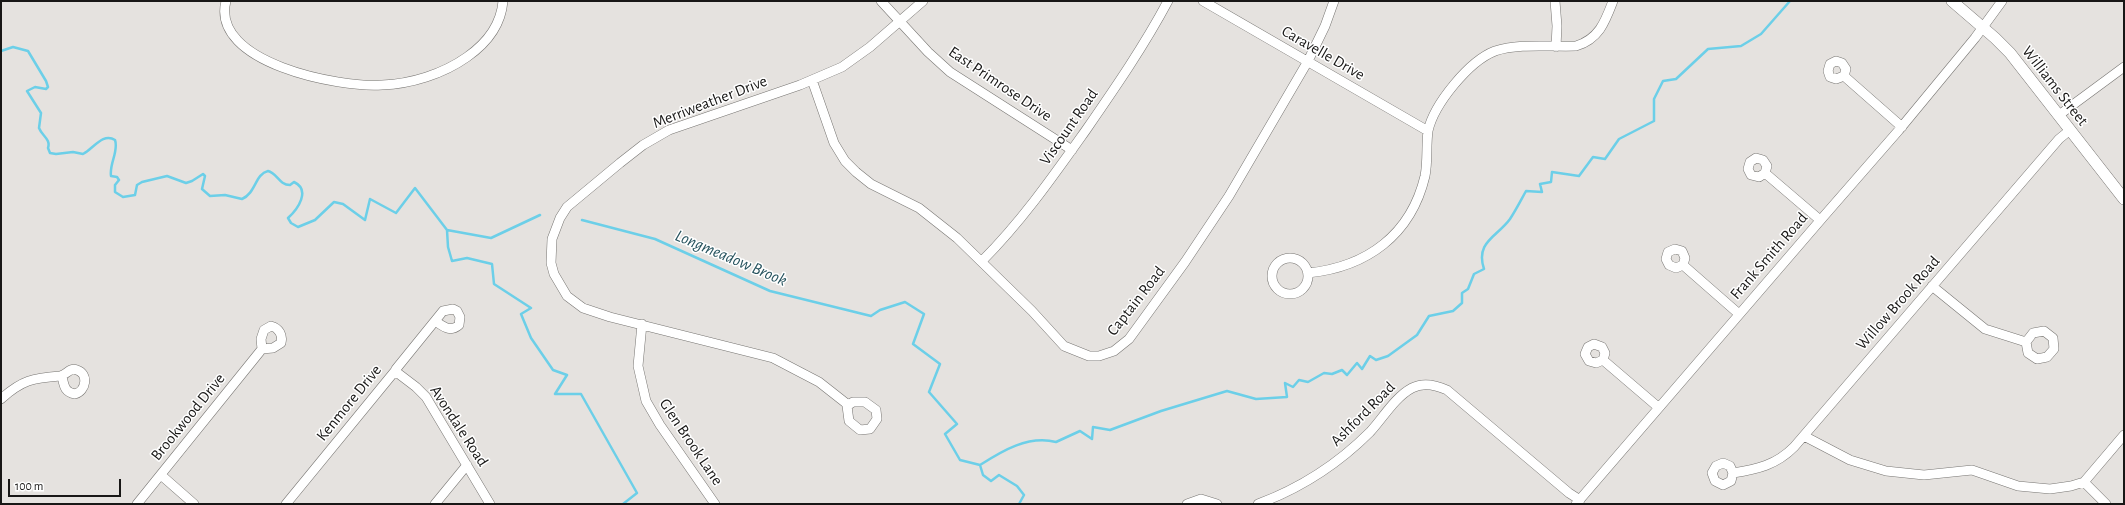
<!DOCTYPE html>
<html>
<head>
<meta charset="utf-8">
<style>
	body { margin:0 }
	#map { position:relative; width:2125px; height:505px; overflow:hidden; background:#e5e2df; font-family:"Alegreya Sans",sans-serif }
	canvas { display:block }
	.frame { position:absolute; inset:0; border:2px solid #181716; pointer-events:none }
	.scale { position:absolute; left:8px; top:479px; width:113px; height:18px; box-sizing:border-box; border:2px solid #181716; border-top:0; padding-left:5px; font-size:12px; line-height:14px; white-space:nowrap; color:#181716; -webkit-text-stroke:3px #fff; paint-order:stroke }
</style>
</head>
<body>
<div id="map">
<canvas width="2125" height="505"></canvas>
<div class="frame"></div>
<div class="scale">100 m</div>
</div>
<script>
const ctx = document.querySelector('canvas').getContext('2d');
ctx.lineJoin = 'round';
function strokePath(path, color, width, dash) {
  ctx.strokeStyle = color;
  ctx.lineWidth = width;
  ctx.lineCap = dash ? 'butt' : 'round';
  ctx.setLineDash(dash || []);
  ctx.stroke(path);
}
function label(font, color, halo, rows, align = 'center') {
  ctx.font = font + ' "Alegreya Sans",sans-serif';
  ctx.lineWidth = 3;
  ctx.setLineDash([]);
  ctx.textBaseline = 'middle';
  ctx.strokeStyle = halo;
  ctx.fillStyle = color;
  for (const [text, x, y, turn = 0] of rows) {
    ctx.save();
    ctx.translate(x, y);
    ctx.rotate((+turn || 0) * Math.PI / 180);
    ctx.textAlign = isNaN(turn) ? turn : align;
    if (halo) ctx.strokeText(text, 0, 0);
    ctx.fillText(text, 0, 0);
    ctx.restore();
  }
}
const stream = new Path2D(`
	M1,51L13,47L28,51L46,81L48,87L46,89L35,87L27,91L41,113L39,128C42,136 51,139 48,148L50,153L56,154L73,152L83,154C93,149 103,132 115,140C119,151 109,164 111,176L117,177L119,180L115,185V192L123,197L135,195L137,185L142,182L167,176L186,183L192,181L203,174L205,176L202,189L210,196L225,195L242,199C256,193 255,174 268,171C277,173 279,185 290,185L294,182C311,190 298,209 288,218L291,223L298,227L315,220L334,202L343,204L365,220L370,199L396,213L415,188L447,230L491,238L540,215
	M582,220L655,239L770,291L871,316L880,310L905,302L924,314L913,344L940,364L929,392L957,424L945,434L960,460L980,465L983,475L991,481L999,475L1017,486L1024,495L1019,504
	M447,230L448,247L452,261L467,258L492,264L494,284L531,308L521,314L531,338L553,370L567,375L555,394H581L637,493L623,504
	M980,465C1002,451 1028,435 1056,442L1080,431L1092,439L1093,427L1110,430L1161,411L1227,391L1256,399L1287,397L1285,383L1293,387L1299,380L1308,382L1324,373L1332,374L1342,370L1347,375L1357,363L1362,369L1370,356L1376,360L1388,356L1417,335L1429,316L1453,311L1462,303V293L1468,289L1474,274L1484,269C1475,242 1497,237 1510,219C1516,210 1521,200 1526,191L1542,192L1540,184L1551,182L1552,172L1579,176L1593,157L1605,159L1619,139L1654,121V99L1663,81L1676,79L1708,49L1741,46L1761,34L1790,1`);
const minor = new Path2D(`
	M226,1C210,63 340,88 382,85C411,84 443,74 467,57C487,43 501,26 503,1
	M881,1L928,52L950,72L1072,150
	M1203,1L1428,131
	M1555,1L1557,26L1556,47
	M1844,76L1836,79L1830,77L1828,71L1830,64L1836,61L1842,63L1846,69L1844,76L1902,127
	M812,80L834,143L845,161L856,172L871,184L919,208L957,238L1032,311L1064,346L1089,356H1099L1114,351L1129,339L1185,262L1229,196L1308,61L1325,26L1334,1
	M2059,115L2124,67
	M1765,173L1759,177L1751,175L1748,169L1750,162L1756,158L1763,160L1767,166L1765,173L1820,220
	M1272 276a18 18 0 1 1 36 0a18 18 0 1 1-36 0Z
	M982,261C1022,221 1054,175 1086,130C1115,88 1144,46 1168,1
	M1683,265L1676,268L1669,265L1666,259L1668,252L1675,249L1682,251L1685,258L1683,265L1739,314
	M1308,273C1367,267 1411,235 1425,176C1428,161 1426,145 1428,131C1434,104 1469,61 1495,51C1519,43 1550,47 1576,46C1599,39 1605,22 1613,1
	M1932,286L1985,329L2026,342L2033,333L2044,331L2053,338L2054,349L2047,357L2037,359L2028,353L2026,342
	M642,324L638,366L646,401L660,425L715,504
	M1603,360L1596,363L1589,361L1585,354L1588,347L1594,344L1602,347L1605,353L1603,360L1658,407
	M395,371L416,387L426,397L490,504
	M1,399C22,380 33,378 60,376C67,375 69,367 77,370C89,374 86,391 75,394C64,392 64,385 62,376
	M853,402H865L876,410L877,419L870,429L860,430L849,421L847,406Z
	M847,404L819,382L773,358L610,317L583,308L567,296L554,274L551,263L552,239L560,218L567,207L620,163L643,145L669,130L800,85L842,67L870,47L923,1
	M1804,436L1850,460L1886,471L1924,475L1972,470L2018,486L2050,489L2071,486L2084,482L2124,435
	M1733,473L1731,481L1723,485L1715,481L1712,473L1716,466L1723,463L1730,466L1733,473C1758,469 1776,465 1794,447L2059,139L2070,130
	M161,475L194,504
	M2084,482L2106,504
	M137,504L262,349L261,339L264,330L271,326C279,328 283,335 281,343L273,348L262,349
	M286,504L395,371L396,369L443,311L453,309L457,311L460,317L459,325C450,333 443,326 435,321
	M435,504L467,465
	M1187,504L1201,499L1217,504
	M1258,504C1301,488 1337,465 1370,432C1383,418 1395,397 1412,388C1423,382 1436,385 1447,390L1569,493L1580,500
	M1576,504L1824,216L1899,130L1975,38L2002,1`);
const major = new Path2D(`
	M1952,1L1995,38L2010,53L2124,199`);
const streetNames = [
	["Caravelle Drive",1323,53,30],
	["East Primrose Drive",1000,84,34],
	["Williams Street",2055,86,52],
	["Merriweather Drive",710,102,-21],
	["Viscount Road",1069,127,-55],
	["Frank Smith Road",1769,256,-49],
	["Captain Road",1136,301,-52],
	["Willow Brook Road",1898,303,-49],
	["Kenmore Drive",349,403,-51],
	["Ashford Road",1363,414,-45],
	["Brookwood Drive",188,417,-51],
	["Avondale Road",459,426,57],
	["Glen Brook Lane",691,442,56]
];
const waterNames = [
	["Longmeadow Brook",731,258,23]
];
strokePath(stream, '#6ccfe8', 2.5);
strokePath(minor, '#777572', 10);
strokePath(major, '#777572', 12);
strokePath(minor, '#fff', 9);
strokePath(major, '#fff', 11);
label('16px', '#181716', '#fff', streetNames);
label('italic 17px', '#27535e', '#fff', waterNames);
</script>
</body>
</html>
